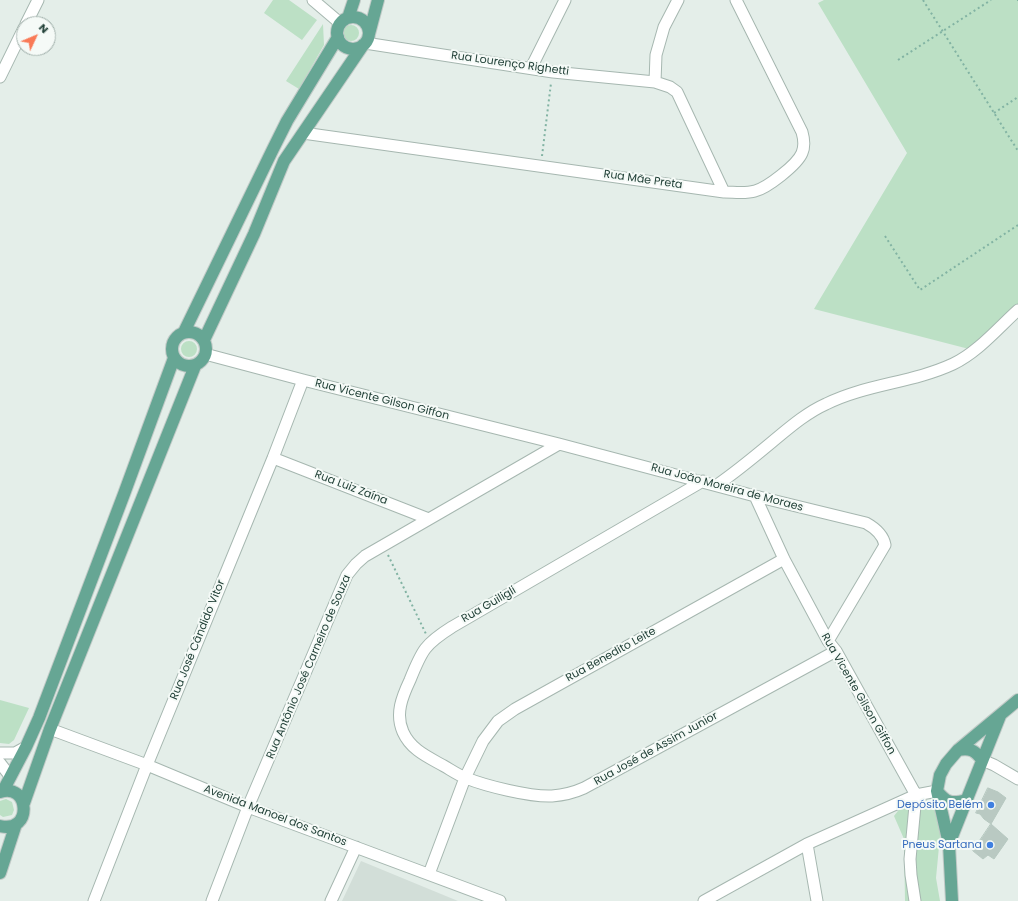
<!DOCTYPE html>
<html>
<head>
<meta charset="utf-8">
<style>
	body { margin:0 }
	#map { position:relative; width:1018px; height:901px; overflow:hidden; background:#e4eee9; font-family:Poppins,sans-serif }
	canvas { display:block }
	.north { position:absolute; left:16px; top:16px; width:40px; height:40px; box-sizing:border-box; background:#f5faf7; border:1px solid #a1b0ab; border-radius:50%; rotate:46deg; font-size:11px; font-weight:700; line-height:16px; text-align:center; color:#224138 }
	.north::after { content:''; display:block; margin:auto; width:14px; height:18px; background:#f97a57; clip-path:polygon(50% 0,100% 100%,50% 72%,0 100%) }
</style>
</head>
<body>
<div id="map">
<canvas width="1018" height="901"></canvas>
<div class="north">N</div>
</div>
<script>
const ctx = document.querySelector('canvas').getContext('2d');
ctx.lineJoin = 'round';
function fill(path, color) {
  ctx.fillStyle = color;
  ctx.fill(path, 'evenodd');
}
function strokePath(path, color, width, dash) {
  ctx.strokeStyle = color;
  ctx.lineWidth = width;
  ctx.lineCap = dash ? 'butt' : 'round';
  ctx.setLineDash(dash || []);
  ctx.stroke(path);
}
function label(font, color, halo, rows, align = 'center') {
  ctx.font = font + ' Poppins,sans-serif';
  ctx.lineWidth = 4;
  ctx.setLineDash([]);
  ctx.textBaseline = 'middle';
  ctx.strokeStyle = halo;
  ctx.fillStyle = color;
  for (const [text, x, y, turn = 0] of rows) {
    ctx.save();
    ctx.translate(x, y);
    ctx.rotate((+turn || 0) * Math.PI / 180);
    ctx.textAlign = isNaN(turn) ? turn : align;
    if (halo) ctx.strokeText(text, 0, 0);
    ctx.fillText(text, 0, 0);
    ctx.restore();
  }
}
const built = new Path2D(`
	M361,861L424,887L458,901H342Z`);
const green = new Path2D(`
	M273,0H289L317,20L302,40L264,13Z
	M824,0H1018V304L969,349L814,309L907,153L818,3Z
	M323,24L324,45L299,89L286,81Z
	M343 33a8 8 0 1 1 16 0a8 8 0 1 1-16 0Z
	M181 349a8 8 0 1 1 16 0a8 8 0 1 1-16 0Z
	M0,700L29,708L14,740L9,744L0,743Z
	M6,799L12,802L14,810L12,815L3,817L0,815V801Z
	M926,800L936,806L942,815L936,878L940,901H905L904,839L894,816L901,807Z`);
const building = new Path2D(`
	M988,788L998,792L1006,798L991,824L984,819L980,814L976,813Z
	M991,824L1008,839L994,859L988,855L983,859L973,851Z`);
const path = new Path2D(`
	M923,0L1018,151
	M1018,0V1
	M898,60L991,0
	M994,113L1018,97
	M542,156L551,83
	M885,236L920,290L1018,225
	M388,555L426,634`);
const minor = new Path2D(`
	M313,0L340,23
	M26,24L38,0
	M365,43L553,72L655,82L670,87L677,92L724,192
	M531,68L565,0
	M0,77L24,28
	M655,82L656,55L664,27L678,0
	M303,133L724,192C734,192 745,194 755,191C767,188 797,165 802,153C805,146 804,139 802,132L736,0
	M205,354L303,380L559,444L755,496L866,523C875,528 883,534 885,545L828,641
	M273,458L429,519
	M703,481L452,627C425,644 422,650 410,680C402,697 395,714 403,732C411,750 428,757 444,766C451,770 458,775 466,778C486,786 530,797 552,796C564,795 573,793 584,788L836,651
	M717,485C736,472 754,457 772,442C789,428 806,413 826,404C866,384 912,383 953,364C978,352 998,328 1018,310
	M755,496L784,559L828,641L836,651L916,795L910,859L911,875L915,901
	M50,729L147,765L248,807L500,901
	M0,753H15L26,747
	M982,760L994,765L1018,779
	M0,763L10,776
	M807,844L817,901
	M429,874L465,778L483,741L498,721L515,709L784,559
	M94,901L147,765L273,458L303,380
	M212,901L248,807L347,575L356,564L365,556L559,444
	M331,901L356,847
	M704,901L807,844L916,795L937,791`);
const major = new Path2D(`
	M337 33a16 16 0 1 1 32 0a16 16 0 1 1-32 0Z
	M348,18L354,0
	M369,34L378,0
	M172 349a17 17 0 1 1 34 0a17 17 0 1 1-34 0Z
	M184,332L273,149L287,121L338,37
	M204,340L254,234L284,161L363,45
	M958,750C970,748 975,750 982,760
	M3,791L26,747L39,718L124,494L174,358
	M937,791C947,803 951,804 967,800
	M0,792C30,782 33,834 0,826
	M24,803L50,729L195,366
	M949,844L937,791L940,775L946,764L958,750L1018,700
	M0,873L16,824
	M952,901L949,844L1000,716`);
const markers = [
	[991,805,4,"#3f7fe0"],
	[990,845,4,"#3f7fe0"]
];
const streetNames = [
	["Rua Lourenço Righetti",510,64,8],
	["Rua Mãe Preta",643,180,8],
	["Rua Vicente Gilson Giffon",382,400,14],
	["Rua Luiz Zaína",351,488,21],
	["Rua João Moreira de Moraes",727,488,15],
	["Rua Guiligli",489,605,-30],
	["Rua José Cândido Vitor",198,640,-68],
	["Rua Benedito Leite",611,655,-29],
	["Rua Antônio José Carneiro de Souza",309,667,-67],
	["Rua Vicente Gilson Giffon",858,694,60],
	["Rua José de Assim Junior",656,749,-29],
	["Avenida Manoel dos Santos",275,816,21]
];
const shopNames = [
	["Depósito Belém",983,805],
	["Pneus Sartana",982,845]
];
fill(built, '#d2ded8');
fill(green, '#bce0c5');
fill(building, '#b9c9c2');
strokePath(building, '#b6c8c0', 1);
strokePath(minor, '#a6b7b0', 13);
strokePath(major, '#c1cac7', 14);
strokePath(path, '#82b3a3', 2, [2, 3]);
strokePath(minor, '#fff', 11);
strokePath(major, '#66a694', 12);
for (const [x, y, r, color] of markers) {
  const dot = new Path2D();
  dot.arc(x, y, r, 0, 2 * Math.PI);
  ctx.fillStyle = color;
  ctx.fill(dot);
  strokePath(dot, '#f5faf7', 1.5);
}
label('11px', '#224138', '#f5faf7', streetNames);
label('11px', '#366cbe', '#f5faf7', shopNames, 'right');
</script>
</body>
</html>
